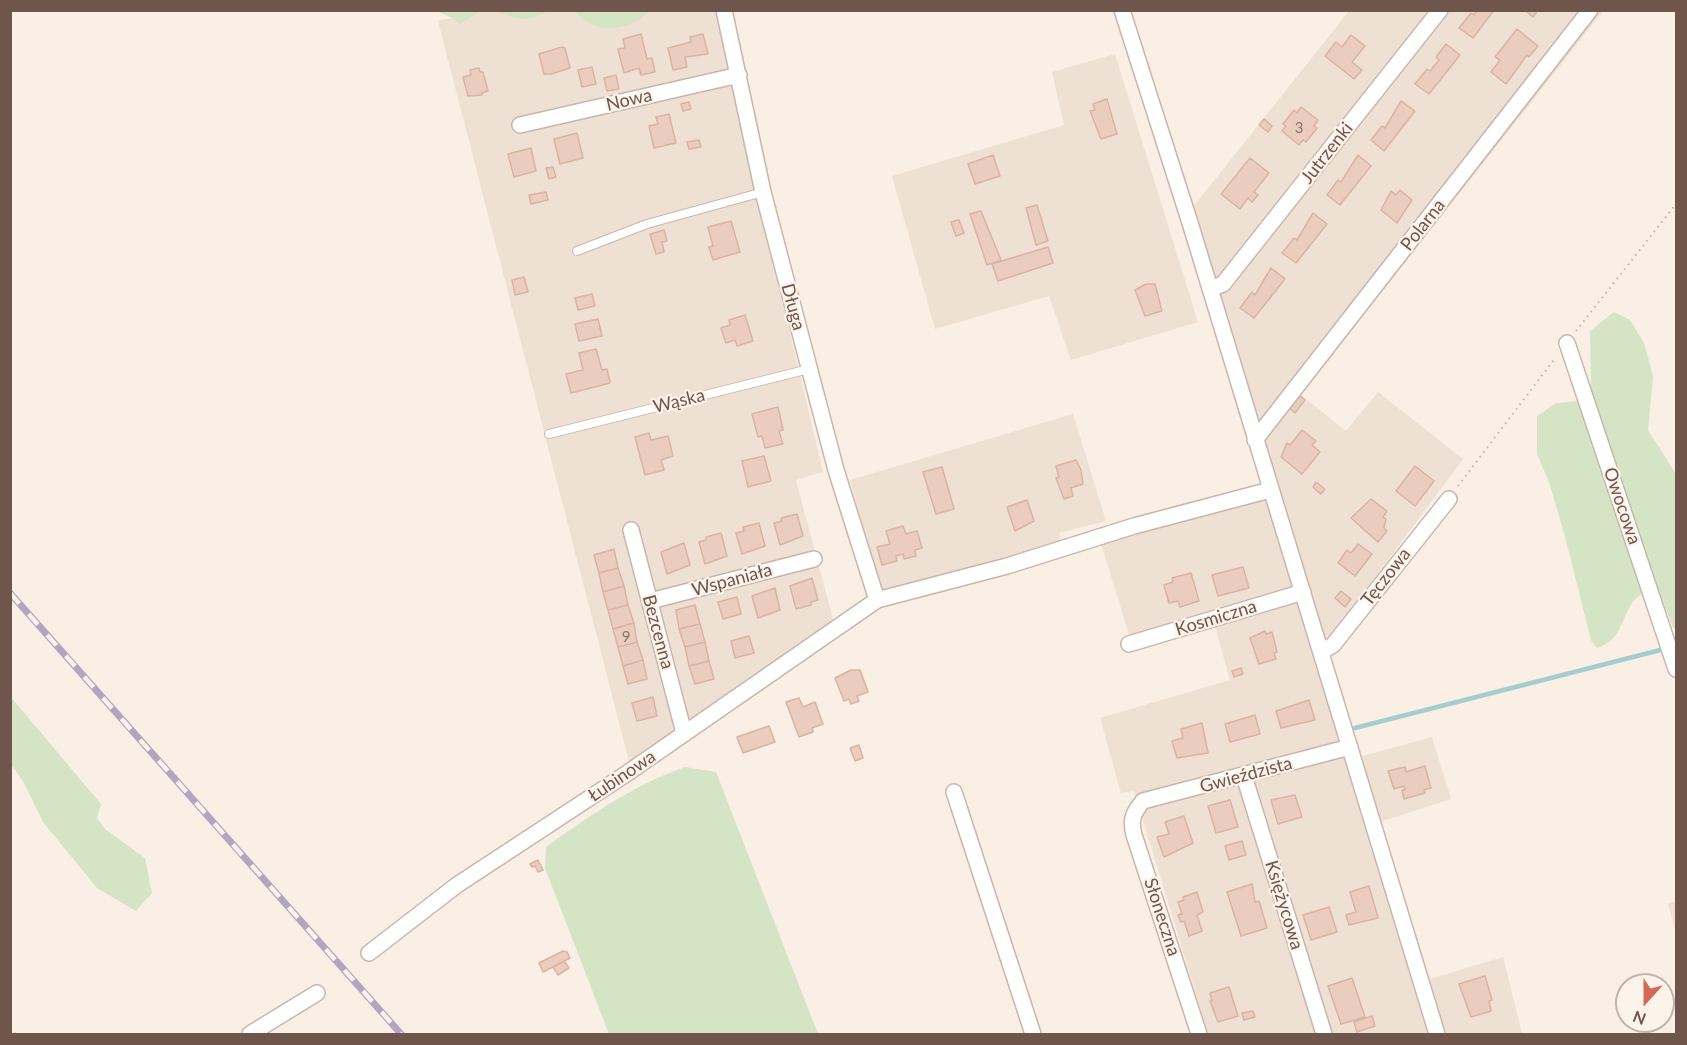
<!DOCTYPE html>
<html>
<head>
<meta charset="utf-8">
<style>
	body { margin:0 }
	#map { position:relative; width:1687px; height:1045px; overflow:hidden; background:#f9efe4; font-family:Lato,sans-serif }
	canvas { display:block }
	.frame { position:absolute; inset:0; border:12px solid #6e564d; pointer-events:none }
	.north { position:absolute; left:1615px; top:973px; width:60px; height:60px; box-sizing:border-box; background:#fcf3ea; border:2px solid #c3b4ab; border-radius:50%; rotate:201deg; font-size:16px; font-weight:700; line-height:24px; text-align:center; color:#6e564d }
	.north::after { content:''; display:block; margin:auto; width:21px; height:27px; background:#d46959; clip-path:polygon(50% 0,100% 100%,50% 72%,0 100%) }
</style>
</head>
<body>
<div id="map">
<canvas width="1687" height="1045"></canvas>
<div class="frame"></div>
<div class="north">N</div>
</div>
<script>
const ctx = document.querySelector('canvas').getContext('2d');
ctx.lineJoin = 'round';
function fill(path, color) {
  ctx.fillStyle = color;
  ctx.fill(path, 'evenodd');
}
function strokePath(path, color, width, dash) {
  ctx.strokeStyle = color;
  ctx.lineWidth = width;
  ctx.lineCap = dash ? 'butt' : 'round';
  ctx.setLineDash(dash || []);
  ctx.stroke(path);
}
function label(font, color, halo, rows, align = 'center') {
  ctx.font = font + ' Lato,sans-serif';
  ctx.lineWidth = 4.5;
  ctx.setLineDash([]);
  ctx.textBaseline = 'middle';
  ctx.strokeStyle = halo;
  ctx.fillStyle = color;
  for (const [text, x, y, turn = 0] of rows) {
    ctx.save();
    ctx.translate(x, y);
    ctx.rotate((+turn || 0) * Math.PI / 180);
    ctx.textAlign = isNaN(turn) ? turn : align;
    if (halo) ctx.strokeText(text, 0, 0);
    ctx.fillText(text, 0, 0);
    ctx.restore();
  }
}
const residential = new Path2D(`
	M486,10L721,11L775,269L823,472L796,480L834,623L629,761L438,21Z
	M1349,11H1603L1301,395L1346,431L1378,392L1463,459L1327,642L1359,757L1432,737L1451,799L1380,822L1430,979L1503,957L1522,1034H1208L1134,791L1121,793L1100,718L1230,680L1211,612L1129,635L1101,543L1280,494L1193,207Z
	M1115,54L1198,322L1071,360L1049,296L935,329L892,176L1064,125L1052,72Z
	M1073,414L1106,521L1059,533L1062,546L882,597L850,480Z
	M1676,901V933L1668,904Z`);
const green = new Path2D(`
	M436,11H481L459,25L453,18Z
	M498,11V10L549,11C527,21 520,22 498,11Z
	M574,11H650C626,32 596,36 574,11Z
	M1614,312L1630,320L1644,343L1653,376L1648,430L1676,474V630L1673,627L1660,594L1646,590C1642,594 1635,598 1632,603C1620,622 1621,640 1597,648L1591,640L1564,533L1549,482L1537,454V416L1556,403L1579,401L1591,386L1590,331Z
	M10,696L101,804L97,818L105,829L145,858L152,893L136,911L97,888L43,822L24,783L11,764Z
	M685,767L716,772L818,1034H609L545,868L546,847C592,814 632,786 685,767Z`);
const stream = new Path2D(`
	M1355,728L1676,646`);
const building = new Path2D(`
	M1477,10H1494L1473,38L1459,28L1471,13L1474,15Z
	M1525,10H1538L1533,17Z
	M1517,29L1538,46L1529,57L1527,55L1506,84L1491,72L1500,60L1495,57Z
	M641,34L647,59L652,58L655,72L641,75L639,68L624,73L618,49L625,48L623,39Z
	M703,34L708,54L685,57L687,67L673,70L668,48L691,42L690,37Z
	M1351,35L1365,46L1352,62L1362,70L1354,79L1325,56L1336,42L1342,47Z
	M1446,44L1460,55L1429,94L1415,84L1427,69L1430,71L1439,60L1436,57Z
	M562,47L565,48L570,68L551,74H544L539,54Z
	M592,67L596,84L582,87L578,70Z
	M479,68L480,72H483L488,91L482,93V95L468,96L463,77L471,75L470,70Z
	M616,75L619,89L607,91L604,78Z
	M1107,99L1117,134L1101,139L1090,111L1095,110L1093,104Z
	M1401,101L1415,111L1384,151L1371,140L1382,126L1385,128Z
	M689,102L691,109L683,111L681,104Z
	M1301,107L1318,120L1314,126L1317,128L1306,142L1303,140L1299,145L1282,131L1286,126L1283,124L1294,110L1297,113Z
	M669,114L676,143L654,148L649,126L658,124L656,117Z
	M1264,119L1272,126L1268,132L1259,125Z
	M577,133L583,158L560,164L554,139Z
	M699,140L701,147L689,149L687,142Z
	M531,148L536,171L514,177L508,154Z
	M993,155L1000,176L975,184L968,164Z
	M1358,155L1371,166L1340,205L1327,195L1338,180L1341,182Z
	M1250,158L1269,173L1254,192L1258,195L1252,202L1248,198L1240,209L1221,194Z
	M553,167L556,177L549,179L546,168Z
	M1400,190L1412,200L1397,223L1381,210L1391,191L1396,195Z
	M546,192L548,200L531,204L529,195Z
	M1037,205L1048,241L1036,245L1026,208Z
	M981,211L1001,260L987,265L970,214Z
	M1313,213L1327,224L1296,263L1282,253L1294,238L1297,240Z
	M959,220L964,233L956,236L951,222Z
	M731,221L740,252L713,260L709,247L713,246L708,227Z
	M664,230L667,241L662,242L664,252L656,254L650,234Z
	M1048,247L1053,263L998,281L992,264Z
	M1271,268L1285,279L1254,318L1240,308L1252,292L1255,295Z
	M524,277L528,292L515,295L512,280Z
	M1146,284H1155L1162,311L1145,316L1135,290Z
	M592,294L595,306L578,310L575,298Z
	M745,315L753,341L737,346L735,340L726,343L721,328L730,325L729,320Z
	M598,319L602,336L579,341L575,324Z
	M596,349L602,370L607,369L610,383L571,393L566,374L583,370L579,353Z
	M1300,396L1305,400L1295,413L1290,408Z
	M778,407L783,430L779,431L783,444L765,448L762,436L758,437L752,414Z
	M1302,430L1316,441L1312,445L1320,452L1302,474L1281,457L1287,443L1290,445Z
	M649,433L651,440L668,436L673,456L661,460L664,470L645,475L635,437Z
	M764,456L771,481L748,487L742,461Z
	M1076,460L1081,470L1083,484L1071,488L1073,496L1064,499L1056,478L1059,477L1056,466Z
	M1415,466L1434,481L1415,506L1396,491Z
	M942,467L954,509L936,514L923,472Z
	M1316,482L1325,489L1321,494L1313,487Z
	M1371,499L1387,511L1383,517L1386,519L1384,528L1387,531L1378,542L1351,518Z
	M1027,500L1034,521L1015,531L1007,507Z
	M797,514L803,536L780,545L774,523L782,521L781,518Z
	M759,523L765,546L742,554L736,533L744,531L743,527Z
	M903,526L906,534L917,531L922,548L915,550L916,556L904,559L903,554L896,556L897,561L882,565L877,547L890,544L886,531Z
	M721,533L727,556L705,564L699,542L706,540V537Z
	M684,543L690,565L667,574L661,552Z
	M1358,544L1372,554L1355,576L1338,563L1347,550L1351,553Z
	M614,549L618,568L599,573L594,555Z
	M1243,567L1249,588L1218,596L1212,575Z
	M618,568L624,586L603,592L599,573Z
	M1191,573L1199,601L1180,607L1178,601L1169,603L1164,585L1173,582L1172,578Z
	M812,578L818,600L811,602V605L796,609L790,586Z
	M624,586L628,605L608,610L603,592Z
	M775,588L780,610L758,618L752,596Z
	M1341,591L1351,599L1345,607L1335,598Z
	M737,597L741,614L723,619L718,602Z
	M628,605L634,623L613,629L608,610Z
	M695,605L700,624L679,629L676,610Z
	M634,623L637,642L618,647L613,629Z
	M700,624L705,642L685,647L679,629Z
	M1265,631L1266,634L1272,632L1277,652L1274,653L1276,659L1259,664L1250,638Z
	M749,636L754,653L735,658L731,641Z
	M637,642L643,660L623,666L618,647Z
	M705,642L709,661L689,666L685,647Z
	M643,660L647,679L628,684L623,666Z
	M709,661L714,679L695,684L689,666Z
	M1241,668L1243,674L1234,677L1232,671Z
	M851,670H860L868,692L857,696L859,701L851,704L849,699L844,701L835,678Z
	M653,697L657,716L637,721L632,703Z
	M799,698L803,707L815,702L823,724L812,728L813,732L799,737L786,702Z
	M1309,700L1315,720L1281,728L1276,711Z
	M1255,715L1260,734L1230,742L1225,724Z
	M1202,723L1208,753L1177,758L1172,741L1183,738L1181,729Z
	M769,726L775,742L743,753L737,737Z
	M859,745L863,758L855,761L850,748Z
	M1425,766L1431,788L1424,790L1425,793L1404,799L1402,790H1405L1404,786L1394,789L1388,771L1405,767L1406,772Z
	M1295,795L1302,817L1278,824L1271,800Z
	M1230,800L1238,827L1216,833L1208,806Z
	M1184,816L1193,843L1164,857L1157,837L1169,834L1165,822Z
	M1242,841L1246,855L1229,860L1225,846Z
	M538,860L543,870L538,872L535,866L532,867L530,864Z
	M1252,884L1255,902L1259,901L1267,928L1241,936L1227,892Z
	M1369,886L1378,918L1349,925L1346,915L1356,912L1350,892Z
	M1197,892L1203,912L1197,915L1202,931L1189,936L1184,921L1181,922L1178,915L1182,914L1178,902L1184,900L1183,897Z
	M1329,907L1337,932L1311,940L1303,915Z
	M563,951L567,952L570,958L543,972L539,963Z
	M564,961L569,968L558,975L553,967Z
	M1485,976L1492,1000L1489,1001L1491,1011L1471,1017L1459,984Z
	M1352,978L1365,1017L1341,1024L1328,986Z
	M1229,987L1238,1016L1218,1022L1210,1001H1212L1210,993Z
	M1253,1011L1255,1017L1244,1020L1242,1013Z
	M1372,1016L1375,1026L1357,1032L1354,1022Z`);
const path = new Path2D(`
	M1576,331L1676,204
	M1458,486L1556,357
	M10,1029L16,1034`);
const lane = new Path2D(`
	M577,251L647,224L763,192
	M549,434L809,369`);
const street = new Path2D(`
	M724,10L763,192L836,470L877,600
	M1122,10L1191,226L1437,1034
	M520,125L739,75
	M1210,289L1223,284L1440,10
	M1567,343L1676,669
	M1255,440L1590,10
	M631,530L684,733
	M650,601L814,559
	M1129,644L1303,592
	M1321,652L1333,645L1449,499
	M1244,776L1324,1034
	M954,792L1033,1034
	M369,953L457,885L626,774L877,600L1007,566L1134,526L1270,490
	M250,1034L317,993
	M1199,1034L1134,835C1130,820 1133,813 1143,801L1350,747`);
const rail = new Path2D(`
	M10,593L401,1034`);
const numberNames = [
	["3",1299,128],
	["9",626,637]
];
const streetNames = [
	["Nowa",629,100,-13],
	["Jutrzenki",1327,153,-52],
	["Polarna",1423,225,-52],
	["Długa",793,307,75],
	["Wąska",679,401,-14],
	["Owocowa",1622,506,71],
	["Tęczowa",1386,577,-52],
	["Wspaniała",732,580,-15],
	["Kosmiczna",1216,618,-17],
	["Bezcenna",658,632,75],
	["Gwieździsta",1246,775,-15],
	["Łubinowa",622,776,-34],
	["Księżycowa",1284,905,73],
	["Słoneczna",1162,917,72]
];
fill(residential, '#efe0d4');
fill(green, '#d4e4c5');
strokePath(stream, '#a3cdd0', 4.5);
fill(building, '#ebcdbf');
strokePath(building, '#dbb3a2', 1.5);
strokePath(lane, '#c8b6ac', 10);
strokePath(street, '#c8b6ac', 18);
strokePath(path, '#cfb0a3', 2, [1.5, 4.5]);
strokePath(lane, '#fff', 8);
strokePath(street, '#fff', 15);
strokePath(rail, '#b1a5c0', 7);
strokePath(rail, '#fcf3ea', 4.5, [14]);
label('15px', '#8d746a', null, numberNames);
label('18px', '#6e564d', '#fcf3ea', streetNames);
</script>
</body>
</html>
